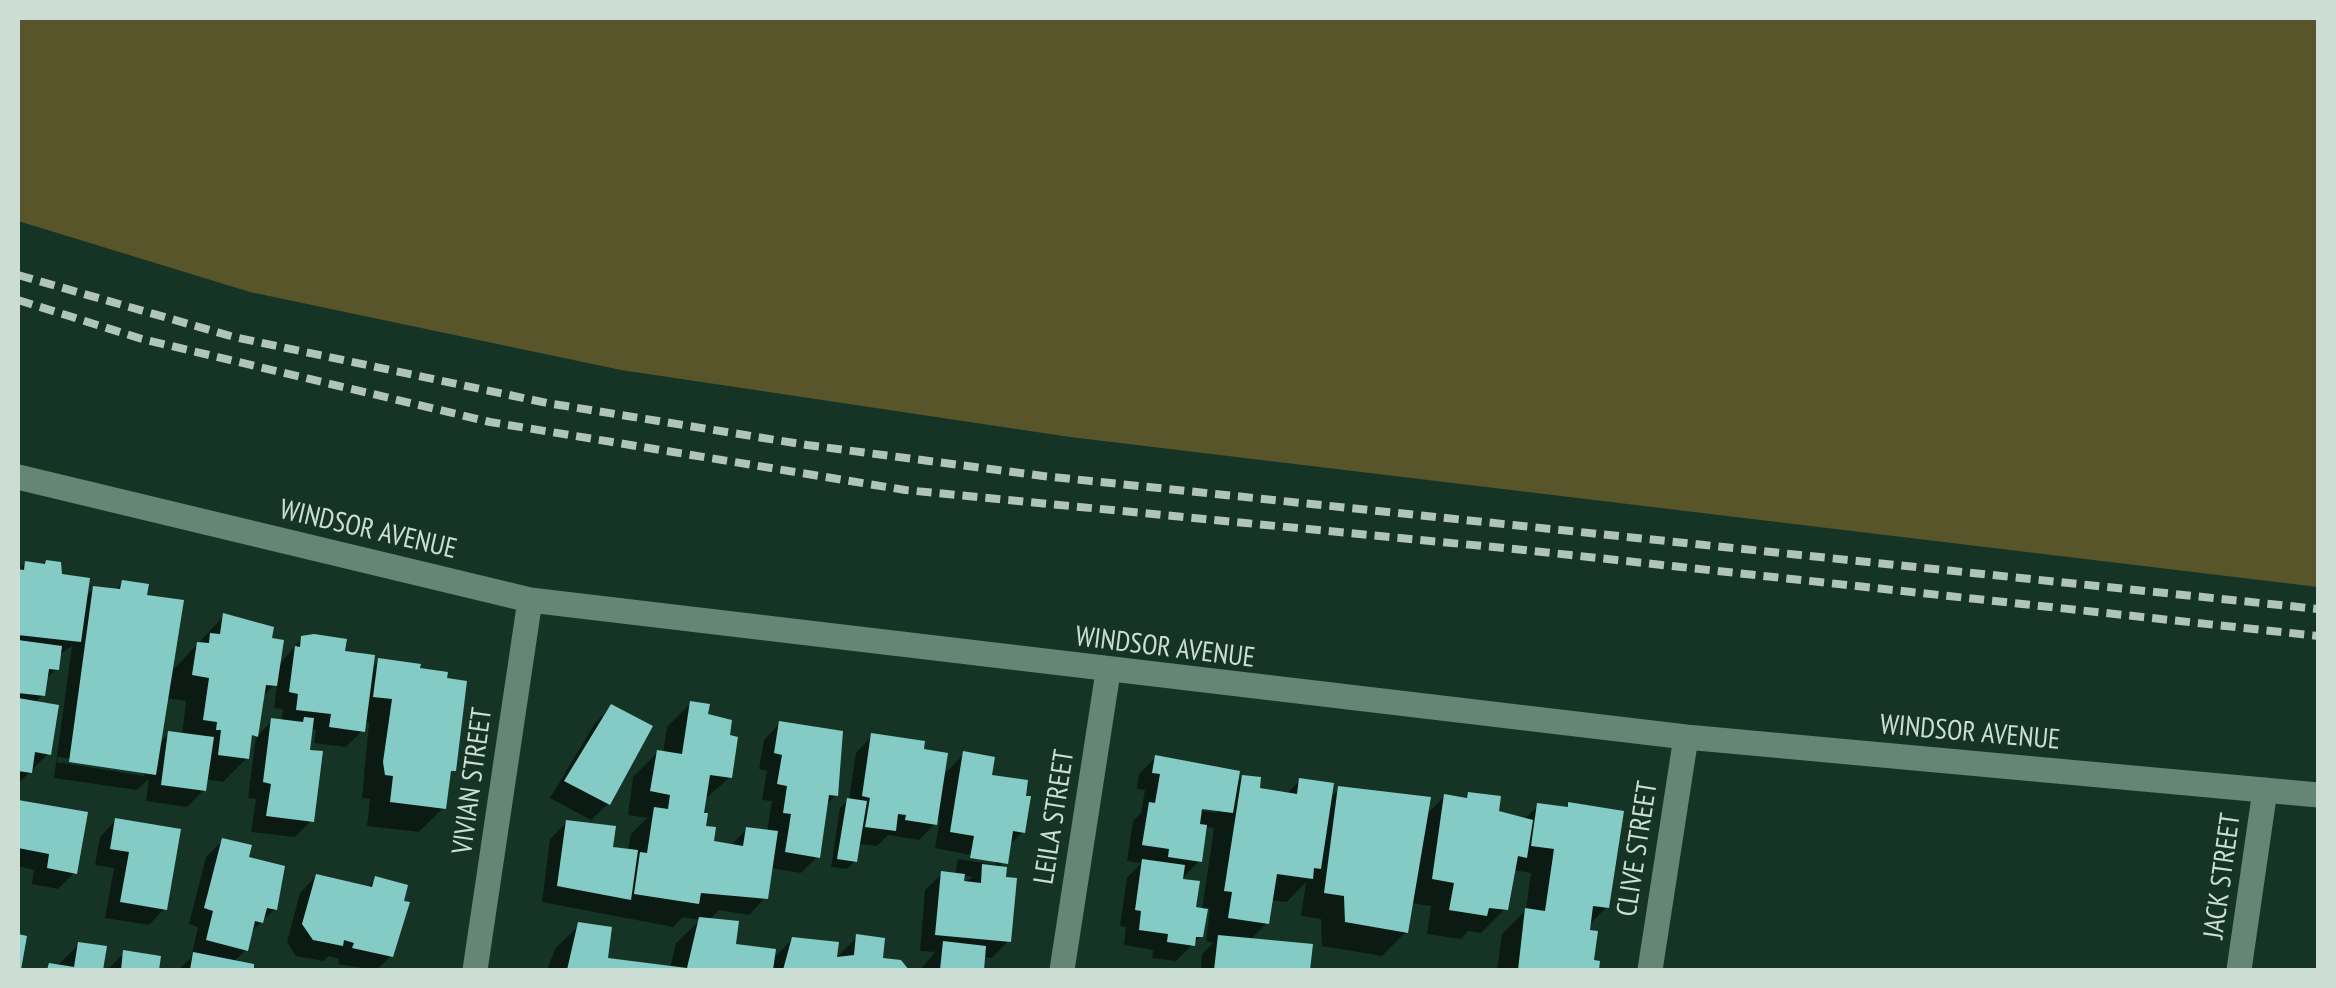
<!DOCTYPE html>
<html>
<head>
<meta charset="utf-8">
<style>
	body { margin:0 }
	#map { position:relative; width:2336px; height:988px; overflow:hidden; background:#153426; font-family:"PT Sans Narrow",sans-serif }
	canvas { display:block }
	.frame { position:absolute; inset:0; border:20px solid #ccded4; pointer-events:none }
</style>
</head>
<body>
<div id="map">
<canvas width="2336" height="988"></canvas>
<div class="frame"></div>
</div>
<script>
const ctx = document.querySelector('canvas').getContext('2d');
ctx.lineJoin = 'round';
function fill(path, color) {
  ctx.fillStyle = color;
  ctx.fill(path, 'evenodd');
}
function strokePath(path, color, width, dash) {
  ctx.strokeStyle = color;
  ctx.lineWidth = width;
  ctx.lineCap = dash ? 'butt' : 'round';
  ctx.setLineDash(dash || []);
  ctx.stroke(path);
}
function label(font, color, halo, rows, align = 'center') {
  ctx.font = font + ' "PT Sans Narrow",sans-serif';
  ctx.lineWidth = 10;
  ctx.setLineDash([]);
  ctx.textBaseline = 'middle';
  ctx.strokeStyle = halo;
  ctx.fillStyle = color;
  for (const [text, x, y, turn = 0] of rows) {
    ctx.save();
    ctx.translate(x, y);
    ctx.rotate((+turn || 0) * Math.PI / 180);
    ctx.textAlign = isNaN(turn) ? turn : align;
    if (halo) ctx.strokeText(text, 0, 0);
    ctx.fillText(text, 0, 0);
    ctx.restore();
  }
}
const green = new Path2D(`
	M18,18H2318V587L1070,437L621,370L250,292L18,221Z`);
const shadow = new Path2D(`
	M26,563L59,564L60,576L84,598L94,588L114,591L123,582L145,597L170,673L224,616L270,640L277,667L302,638L371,669L379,661L453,770L447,776L443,808L419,832L367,826L370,799L362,798L369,723L364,722L363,730L346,747L314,743L316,730L310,729L311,821L295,837L251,832L256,799L248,798L256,737L272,721L281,722L283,709L274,708L277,682L261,698L247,758L223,782L205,779L204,790L187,807L146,801L149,779L137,790L54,778L72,646L58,656L56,669L45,680L43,695L34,703L49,753L18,784V571ZM166,698L186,701L182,735L169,734L158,744ZM58,757L144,771V776L57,762Z
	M691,703L705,716L730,777L703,801V828L711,844L730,846L747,829L767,832L772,801L762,800L767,771L759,769L764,740L780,723L836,795L825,806L817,857L801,873L770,868L765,898L749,915L719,910L709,920L733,946L772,960L792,939L834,960L857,937L880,960L912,970H547L555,949L579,925L605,960L670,968L676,943L700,920L683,917L673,927L542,902L550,839L567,822L610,849L628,851L631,834L647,818L628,815L633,777L657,753L663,754L667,727Z
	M611,707L650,727L608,804L591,820L550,798L595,723Z
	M872,736L921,751L942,776L964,754L989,777L1023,832L1008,846L1000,868L1008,941L992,958L984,957V970H920L935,952L920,951L925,890L942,874L955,875L958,859L996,865V860L935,848L940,819L919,840L888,835L877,846L858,844L855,861L847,869L831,867L840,808L849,799L856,753ZM963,875L973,877L962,884Z
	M1156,757L1235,785L1242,777L1257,790L1286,795L1300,780L1329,799L1339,789L1425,816L1445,796L1499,799L1497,812L1523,820L1538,806L1607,907L1588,926L1597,970H1497L1502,934L1526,910L1531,873L1513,870L1505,909L1481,933L1468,931L1461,939L1427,934L1431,906L1411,903L1406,932L1382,956L1322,946L1321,919L1301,916L1306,882L1287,902L1270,900L1267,923L1250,940L1310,947L1308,970H1201L1202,954L1213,943L1206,941L1210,909L1206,908L1201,936L1176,961L1152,958L1153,950L1124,945L1126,927L1120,926L1127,878L1141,863L1127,861L1133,821L1141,813L1145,790L1137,789L1139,774ZM1217,808V813L1189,809ZM1205,827L1214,828L1202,910L1193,909L1180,881L1199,861Z
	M18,803L85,814L75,872L58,889L32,884L34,870L18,866Z
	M116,820L165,908L149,925L105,918L114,868L95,865L100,837Z
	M223,840L246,859L275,909L250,933L246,950L233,962L252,966L251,970H178L191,958L198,927L189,924L206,857Z
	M316,876L367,888L376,879L391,956L376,970L338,964L339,959L329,956L324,961L296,956L287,942L300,893Z
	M79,944L104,948L101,970H45L56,967Z
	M124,953L158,958L156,970H107Z`);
const building = new Path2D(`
	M46,560L61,562L62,574L90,578L81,642L18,635V569L24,570L25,561L45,564Z
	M122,580L149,584L147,595L184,600L156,775L69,762L93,586L120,589Z
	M223,613L274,627L272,638L284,640L277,686L266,685L258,737L252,735L249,759L218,755L221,730H216L217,722L203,720L209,678L192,675L197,642L209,643L210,633L220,634Z
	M314,634L347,639L345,651L375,655L365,732L329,727L331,714L296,710L298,694L289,692L295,646L300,647L301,636Z
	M18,640L62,646L59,670L49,669L45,696L18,693Z
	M378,658L421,664L420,668L448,672L447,678L467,681L456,771H451L446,809L390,802L393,776L385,775L383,762L392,699L373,697Z
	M18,698L59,705L51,755L35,752L32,773L18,771Z
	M690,701L710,704L708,714L732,720L730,735L738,737L732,778L710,775L704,813H708L706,826L716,827L714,841L743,846L746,827L778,831L768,899L701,893L699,904L634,894L640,852L647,853L654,807L668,809L670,795L650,791L657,750L682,754Z
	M611,704L653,726L610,805L564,781Z
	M304,717L314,718L310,750L323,751L314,822L266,816L271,784L263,782L271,718L303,722Z
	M779,721L843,731L838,796L829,795L820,858L785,852L791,814L783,813L787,786L777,784L782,755L774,753Z
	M168,731L214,737L206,791L161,785Z
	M871,733L925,741L924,749L948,753L937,825L905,820L906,815L898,814L896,831L865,827L870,798L862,796Z
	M963,751L995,757L992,775L1028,780L1026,796H1031L1025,833L1013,831L1008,864L970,858L974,836L950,832Z
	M1155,755L1240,771L1233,813L1202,809L1200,824L1207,825L1202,862L1168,857L1169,849L1142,845L1149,802L1155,803L1160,774L1152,773Z
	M1242,775L1261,777L1260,788L1297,794L1299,778L1334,783L1321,869L1314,868L1313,879L1277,874L1269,924L1228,918L1232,892L1224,891Z
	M1338,786L1431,797L1408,933L1345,922L1344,896L1324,893Z
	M1468,792L1501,796L1499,811L1533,820L1527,858L1518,856L1508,910L1489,908L1487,916L1449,910L1454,883L1432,879L1444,794L1467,798Z
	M847,798L867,801L857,862L837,859Z
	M18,800L88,812L77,874L47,868L49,854L18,848Z
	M1568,802L1624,811L1609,908L1593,906L1590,930L1598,931L1594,960L1600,961L1599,970H1518L1525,908L1545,911L1554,849L1531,846L1537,803L1568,807Z
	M115,818L181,829L167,910L120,902L129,852L110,849Z
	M566,820L616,826L613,847L638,850L631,900L557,886Z
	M222,838L252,845L249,857L285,866L277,910L267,908L263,923L255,921L248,951L206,940L213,911L204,908Z
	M1142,859L1185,865L1183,879L1200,881L1196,907L1208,909L1203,937H1196L1195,946L1167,942L1168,934L1139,930L1141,911L1135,910Z
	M982,864L1007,867L1006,877L1017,878L1011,942L935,935L941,871L965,874L964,881L981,883Z
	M316,874L372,887L375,876L408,885L404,901L410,902L393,957L352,948L354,943L344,940L343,946L313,940L302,924Z
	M699,917L739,921L736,944L776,949L773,970H567L578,922L612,927L608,958L687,968Z
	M18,934L27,936L21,970H18Z
	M856,934L885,938L883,958L901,960L909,970H783L792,937L839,942L837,957L854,955Z
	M1218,935L1313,944L1310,970H1214Z
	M943,941L986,946L984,970H940Z
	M78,942L107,946L103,970H47L49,963L74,967Z
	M123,950L161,956L159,970H121Z
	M193,952L254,964V970H190Z`);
const minor = new Path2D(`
	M18,477L530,600L1686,737L2318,795
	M475,970L530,600
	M1062,970L1108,672
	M1650,970L1686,737
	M2239,970L2265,790`);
const rail = new Path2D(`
	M18,275L234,337L547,403L807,445L1043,476L2318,609
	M18,300L142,339L490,422L905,490L1524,550L2318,636`);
const streetNames = [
	["WINDSOR AVENUE",368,530,13],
	["WINDSOR AVENUE",1165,648,7],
	["WINDSOR AVENUE",1970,733,5],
	["VIVIAN STREET",473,781,-82],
	["LEILA STREET",1055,817,-81],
	["CLIVE STREET",1638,849,-81],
	["JACK STREET",2223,876,-82]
];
fill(green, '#575529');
fill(shadow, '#0007');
fill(building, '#84cbc5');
strokePath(minor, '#658674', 25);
strokePath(rail, '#b0c4b9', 8, [15, 8]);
label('28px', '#ccded4', '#153426', streetNames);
</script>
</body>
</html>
